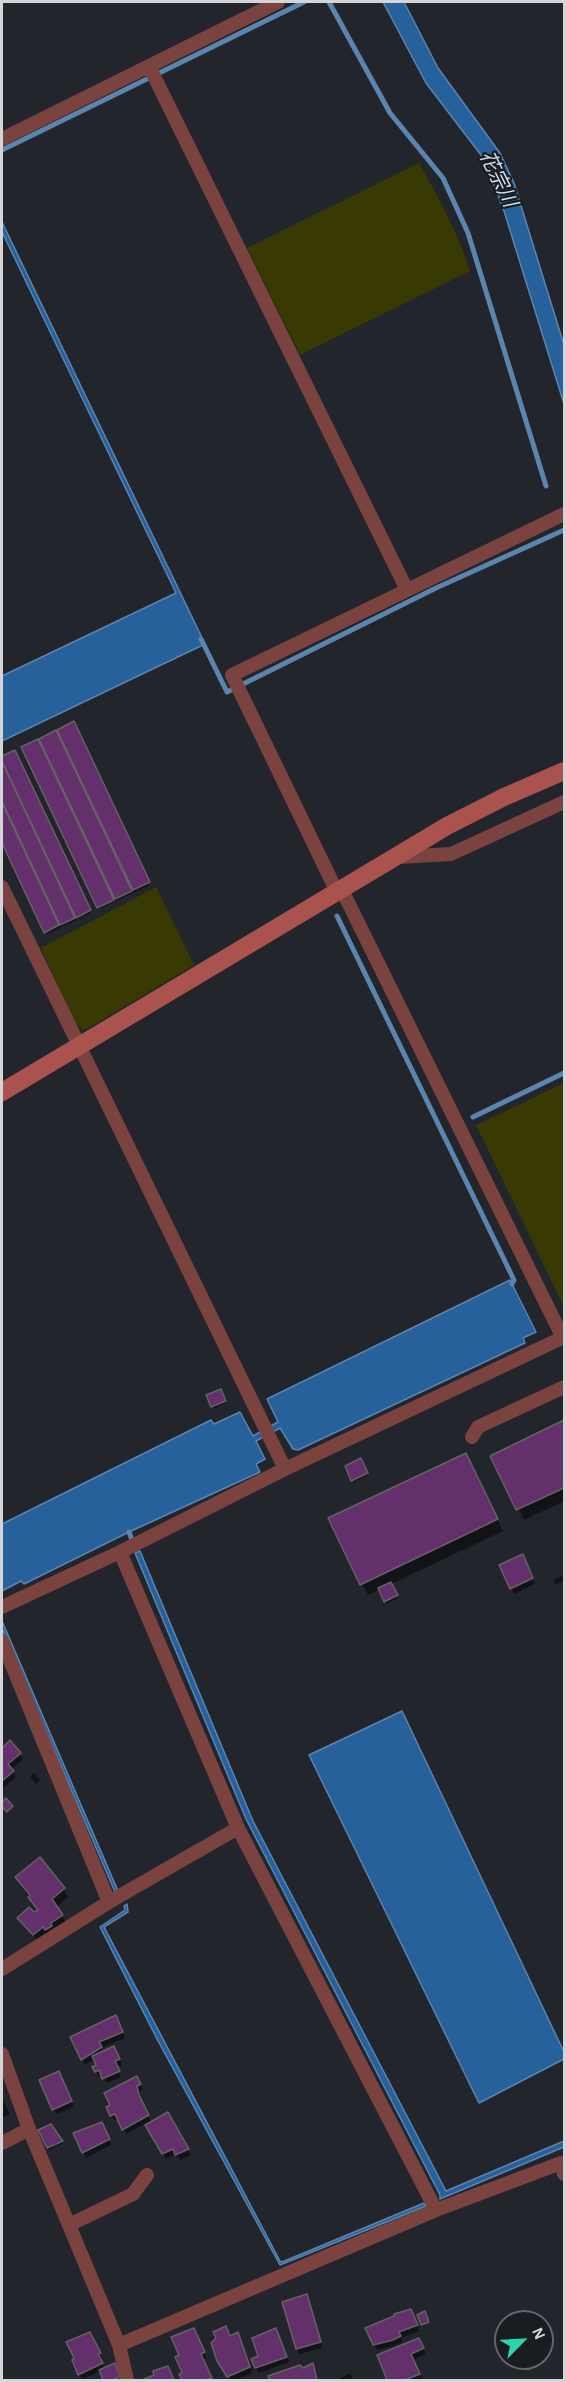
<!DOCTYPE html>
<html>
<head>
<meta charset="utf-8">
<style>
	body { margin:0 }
	#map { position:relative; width:566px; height:2382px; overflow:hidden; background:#22252b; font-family:"Alegreya Sans",sans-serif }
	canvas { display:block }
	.frame { position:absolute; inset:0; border:3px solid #d3d5d9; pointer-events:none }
	.north { position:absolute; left:494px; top:2310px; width:60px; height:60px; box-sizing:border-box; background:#191c21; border:2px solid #63666b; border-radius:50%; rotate:66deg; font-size:16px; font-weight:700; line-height:24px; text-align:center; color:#d3d5d9 }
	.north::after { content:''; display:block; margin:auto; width:21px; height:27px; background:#2ad5ac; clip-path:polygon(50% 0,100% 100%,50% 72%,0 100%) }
</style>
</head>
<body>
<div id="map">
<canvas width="566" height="2382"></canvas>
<div class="frame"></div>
<div class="north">N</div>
</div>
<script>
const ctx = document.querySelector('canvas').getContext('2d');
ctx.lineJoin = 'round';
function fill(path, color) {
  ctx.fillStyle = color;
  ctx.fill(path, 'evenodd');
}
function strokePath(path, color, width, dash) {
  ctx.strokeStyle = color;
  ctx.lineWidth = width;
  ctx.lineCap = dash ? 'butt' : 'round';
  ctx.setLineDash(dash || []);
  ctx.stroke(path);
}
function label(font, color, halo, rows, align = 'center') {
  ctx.font = font + ' "Alegreya Sans","Noto Sans JP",sans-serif';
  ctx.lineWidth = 4.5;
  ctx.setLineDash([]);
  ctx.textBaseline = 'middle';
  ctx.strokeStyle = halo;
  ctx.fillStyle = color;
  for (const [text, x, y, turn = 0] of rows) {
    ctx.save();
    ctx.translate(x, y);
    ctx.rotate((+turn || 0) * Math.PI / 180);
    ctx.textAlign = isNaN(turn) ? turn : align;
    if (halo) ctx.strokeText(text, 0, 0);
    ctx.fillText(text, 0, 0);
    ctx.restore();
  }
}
const green = new Path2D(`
	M419,163C439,198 458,233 470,271L300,355L247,248Z
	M156,887L194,965L87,1029L82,1030L72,1018L41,948Z
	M564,1083V1307L476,1125Z`);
const water = new Path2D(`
	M383,2H404L438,68L500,153L514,183L564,345V404L504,211L484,159L426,83Z
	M2,222L205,644L2,741V676L176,593L2,232Z
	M510,1280L536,1332L523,1338L525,1343L298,1450L293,1449L280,1428L256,1441L265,1459L256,1464L260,1472L129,1532L24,1584L21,1581L2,1591V1524L211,1420L214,1424L240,1412L253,1436L278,1422L267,1399Z
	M140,1551L253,1821L446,2191L564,2141V2147L440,2199V2195L246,1819L135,1553Z
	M2,1621L118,1891L115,1892L2,1628Z
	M402,1711L564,2052V2059L479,2103L309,1755Z
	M127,1904L128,1912L104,1927L280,2261L282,2262L424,2203L426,2206L280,2265L157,2039L100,1927L125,1910L124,1906Z`);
const shadow = new Path2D(`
	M73,723L150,885L99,909L23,748Z
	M14,752L91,913L47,934L2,839V758Z
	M220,1390L226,1403L213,1409L212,1406Z
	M564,1422V1501L524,1520L492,1456Z
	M361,1460L368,1475L354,1482L347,1466Z
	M472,1465L503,1531L391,1584L398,1598L387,1604L380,1589L368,1595L330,1519Z
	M525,1562L535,1584L514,1594L511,1588Z
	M564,1575V1581L555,1585L553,1580Z
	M10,1743L23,1759L11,1770L16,1777L2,1789V1750Z
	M34,1773L40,1780L36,1784L30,1777Z
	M16,1877L63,1889L68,1897L56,1908L67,1924L39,1943L19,1918L34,1914L38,1911Z
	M119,2023L125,2038L101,2048L103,2053H117L122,2065L117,2067L121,2077L107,2083L102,2075L99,2077L96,2071L98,2066L95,2059L85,2065L72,2038Z
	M61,2078L74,2107L57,2114L54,2109Z
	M137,2078L143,2090L139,2092L141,2102L152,2123L167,2114L191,2155L180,2160L176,2154L166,2159L146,2123L126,2134L119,2119L114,2120L111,2115Z
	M2,2098L10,2114L2,2118Z
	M50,2126L63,2143L49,2150L40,2130Z
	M105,2129L111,2145L86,2158L75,2134Z
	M307,2296L322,2348L300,2354L297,2349Z
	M413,2316L419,2331L401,2338L403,2342L396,2345L377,2350L374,2344Z
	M89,2334L102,2359L100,2360L104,2369L114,2365L120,2379L105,2380L101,2371L82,2379L79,2374Z
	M197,2335L206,2358L203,2360L212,2380H184L181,2375L184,2373Z
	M278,2335L289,2362L259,2373L256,2368L260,2357Z
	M230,2337L240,2340L252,2373L235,2380H231L216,2354Z
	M422,2345L426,2354L413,2360L422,2379L389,2380L379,2356Z
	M312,2365L318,2380H271L270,2377L303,2370Z
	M350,2373L353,2379L341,2380L340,2378Z`);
const stream = new Path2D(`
	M329,2L390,113L443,178L468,233L546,486
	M2,150L304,2
	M201,639L227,692L436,588L564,530
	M337,916L514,1280L512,1284
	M473,1117L564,1073
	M129,1532L134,1545`);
const building = new Path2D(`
	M74,721L150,882L133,890L57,730Z
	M56,730L132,891L115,899L39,739Z
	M38,739L114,900L97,908L21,747Z
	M15,750L91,910L76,918L2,761V756Z
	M2,762L75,918L60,925L2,801Z
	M2,803L59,925L44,933L2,843Z
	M221,1389L226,1401L211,1407L206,1395Z
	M564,1420V1488L516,1510L490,1456Z
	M466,1453L498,1519L360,1585L328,1518Z
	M361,1458L368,1473L351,1481L345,1466Z
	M523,1554L533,1578L510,1589L499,1565Z
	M391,1582L398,1595L384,1602L378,1588Z
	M10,1740L21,1753L8,1764L14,1771L2,1781V1748Z
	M6,1798L13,1806L7,1812L2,1807V1802Z
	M40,1857L65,1888L52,1899L63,1915L51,1923L52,1926L45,1930L43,1927L33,1935L17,1918L29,1907L34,1912L38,1910L28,1897L30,1895L15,1877Z
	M116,2015L123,2032L99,2042L102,2047L81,2060L70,2037Z
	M114,2046L120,2059L115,2061L120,2071L102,2079L99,2070L95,2072L92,2067L96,2065L92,2056Z
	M59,2071L72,2101L52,2110L39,2080Z
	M137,2076L141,2084L137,2086L139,2095L149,2115L122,2130L115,2114L110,2116L106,2107L110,2105L104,2093Z
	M168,2112L189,2149L175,2155L173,2149L162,2154L145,2125Z
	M102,2122L110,2139L82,2153L73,2133Z
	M51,2124L63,2141L47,2148L38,2130Z
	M307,2294L321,2342L296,2349L282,2302Z
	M411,2309L418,2325L399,2332L401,2336L393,2340L373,2345L365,2328L394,2316V2314Z
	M425,2311L429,2322L421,2325L417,2315Z
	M226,2326L230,2336L238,2332L250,2367L227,2377L217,2361L211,2343L216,2338L213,2332Z
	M194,2328L205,2352L201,2354L212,2378L206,2380H182L179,2374L182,2372L175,2357L179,2355L171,2337Z
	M276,2328L287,2357L255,2368L251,2359L258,2356L252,2338Z
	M90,2332L101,2353L98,2354L103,2363L78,2375L72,2360L74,2358L66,2342Z
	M419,2338L424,2348L411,2354L420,2374L405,2380H387L377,2355Z
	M115,2363L120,2377L112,2380H103L99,2370Z
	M313,2363L317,2380H270L268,2376L300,2365L303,2368Z
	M168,2366L174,2380H142L154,2375L153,2371Z`);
const street = new Path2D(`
	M149,66L407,590
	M2,139L278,2
	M398,857L451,854L564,802
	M2,887L285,1469
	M342,890L563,1338
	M337,892L232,675L564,514
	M472,1437L478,1427L564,1387
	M120,1552L238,1828L436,2210
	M2,1607L120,1552L285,1469L564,1337
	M2,1641L109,1902L2,1969
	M109,1902L238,1828
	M2,2054L29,2129L119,2345L127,2380
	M2,2143L29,2129
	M69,2225L133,2194L147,2175
	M119,2345L436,2210L561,2163L564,2174`);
const secondary = new Path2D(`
	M2,1092L447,826L504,797L564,771`);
const waterNames = [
	["花宗川",498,179,64]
];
fill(green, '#393a03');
fill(water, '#27619b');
strokePath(water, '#5b84ae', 1.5);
fill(shadow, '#0007');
strokePath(stream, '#5b84ae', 5);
fill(building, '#64306b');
strokePath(building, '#666166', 1.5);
strokePath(street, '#7b4340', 14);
strokePath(secondary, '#aa524d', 18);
label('italic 20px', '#d1e0f1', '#191c21', waterNames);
</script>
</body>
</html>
